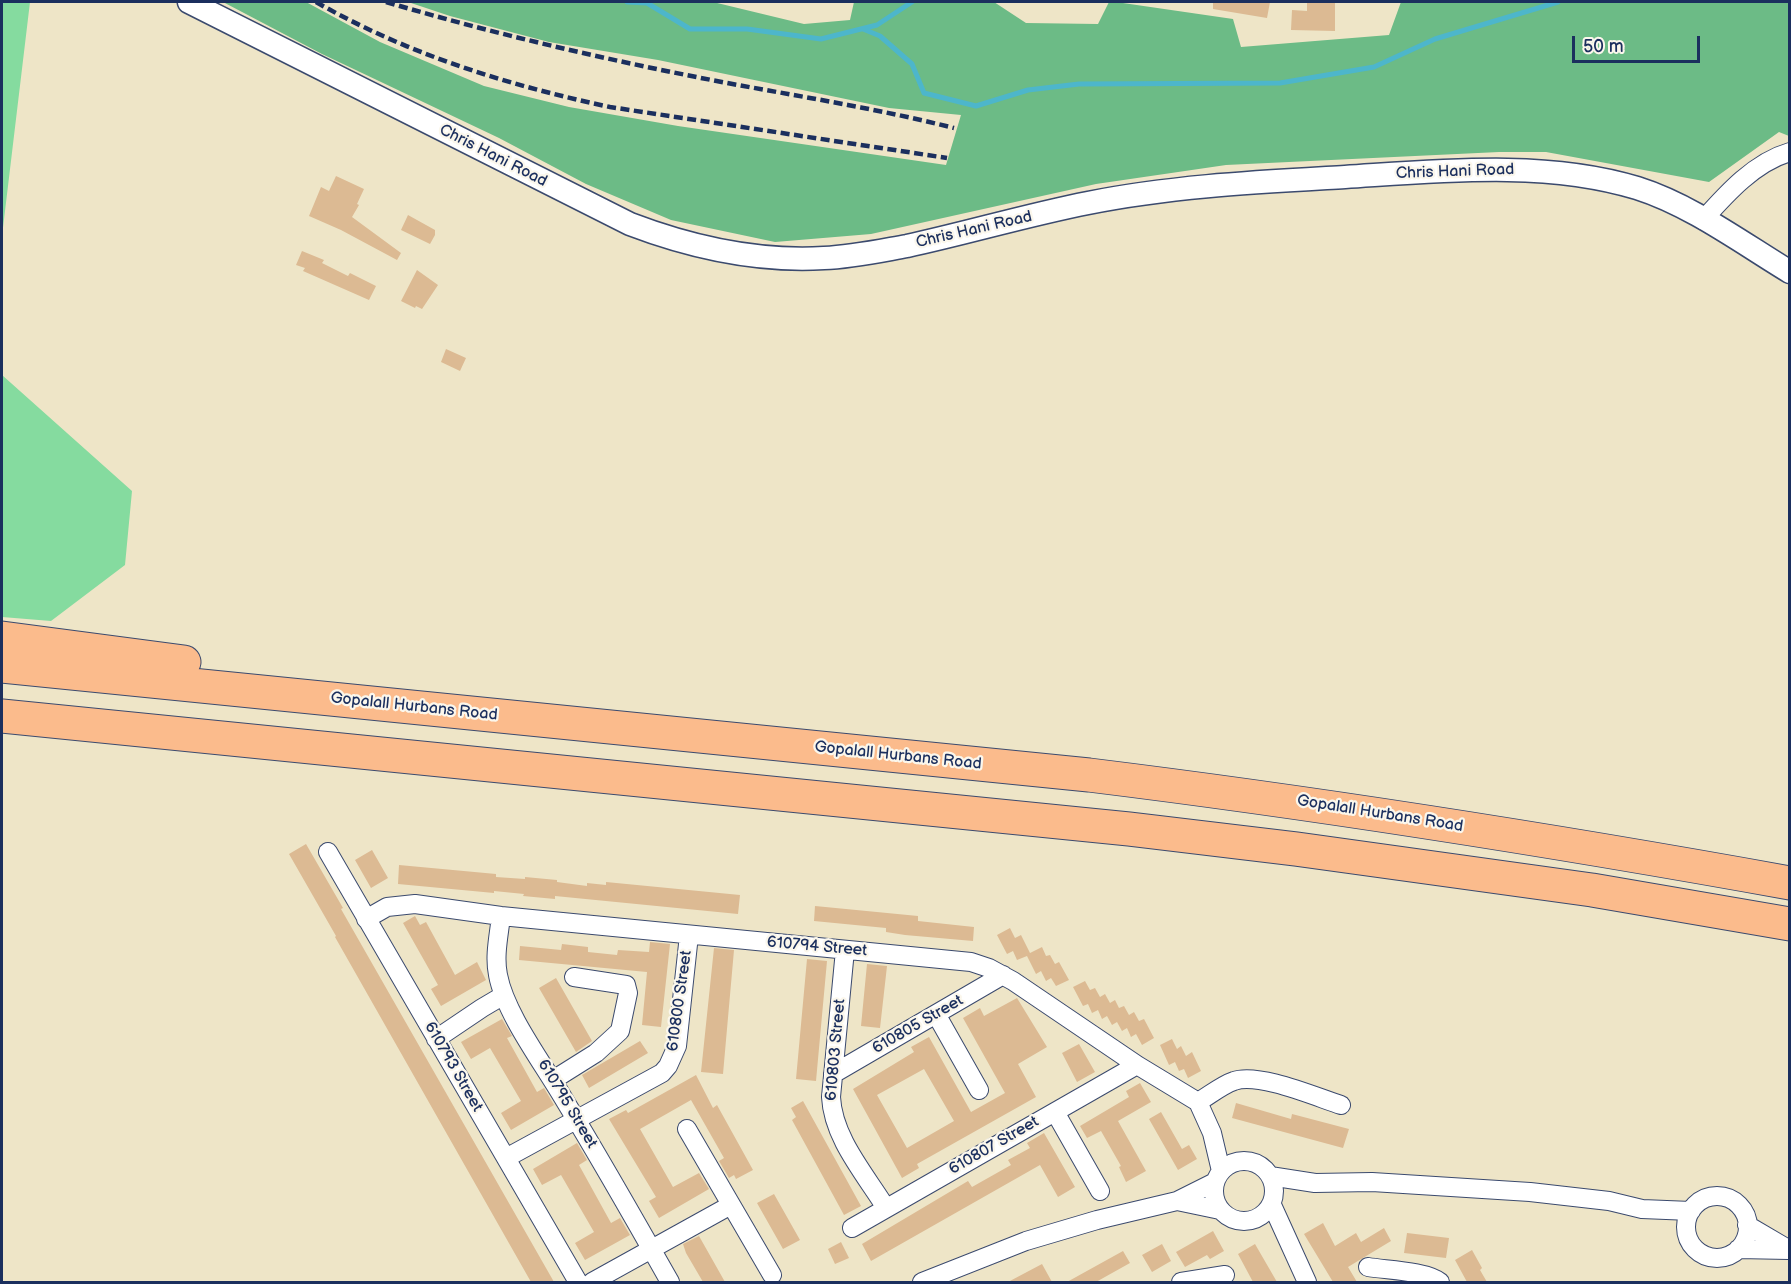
<!DOCTYPE html>
<html>
<head>
<meta charset="utf-8">
<style>
	body { margin:0 }
	#map { position:relative; width:1791px; height:1284px; overflow:hidden; background:#eee5c7; font-family:"Balsamiq Sans",sans-serif }
	canvas { display:block }
	.frame { position:absolute; inset:0; border:3px solid #1b2f5e; pointer-events:none }
	.scale { position:absolute; left:1572px; top:36px; width:128px; height:27px; box-sizing:border-box; border:3px solid #1b2f5e; border-top:0; padding-left:8px; font-size:18px; line-height:21px; white-space:nowrap; color:#1b2f5e; -webkit-text-stroke:4px #fbf7ec; paint-order:stroke }
</style>
</head>
<body>
<div id="map">
<canvas width="1791" height="1284"></canvas>
<div class="frame"></div>
<div class="scale">50 m</div>
</div>
<script>
const ctx = document.querySelector('canvas').getContext('2d');
ctx.lineJoin = 'round';
function fill(path, color) {
  ctx.fillStyle = color;
  ctx.fill(path, 'evenodd');
}
function strokePath(path, color, width, dash) {
  ctx.strokeStyle = color;
  ctx.lineWidth = width;
  ctx.lineCap = dash ? 'butt' : 'round';
  ctx.setLineDash(dash || []);
  ctx.stroke(path);
}
function label(font, color, halo, rows, align = 'center') {
  ctx.font = font + ' "Balsamiq Sans",sans-serif';
  ctx.lineWidth = 4.5;
  ctx.setLineDash([]);
  ctx.textBaseline = 'middle';
  ctx.strokeStyle = halo;
  ctx.fillStyle = color;
  for (const [text, x, y, turn = 0] of rows) {
    ctx.save();
    ctx.translate(x, y);
    ctx.rotate((+turn || 0) * Math.PI / 180);
    ctx.textAlign = isNaN(turn) ? turn : align;
    if (halo) ctx.strokeText(text, 0, 0);
    ctx.fillText(text, 0, 0);
    ctx.restore();
  }
}
const green = new Path2D(`
	M2,2H30L2,236Z
	M2,375L132,491L125,565L51,621L2,617Z`);
const forest = new Path2D(`
	M223,2H306L380,42L484,86L569,107L678,126L946,165L961,115L889,108L658,60L549,42L450,16L408,2H713L804,24L850,20L854,2H994L1026,23L1098,24L1109,2H1116L1233,19L1241,47L1389,35L1401,2H1789V136L1779,132L1709,182L1546,152H1499L1226,165L1096,184L871,234L775,242L671,220L586,184L499,138L322,54Z`);
const stream = new Path2D(`
	M627,2L647,3L690,29H747L821,39L877,25L912,2
	M863,29L880,36L912,64L924,93L976,106L1028,90L1079,84L1280,83L1374,67L1435,39L1558,2`);
const building = new Path2D(`
	M1213,2H1270L1267,18L1213,9Z
	M1307,2H1335V31L1291,30L1292,10L1307,11Z
	M336,176L364,189L357,204L359,205L352,217L401,253L397,260L341,230L309,216L321,187L329,191Z
	M408,215L435,230V235L430,244L401,230Z
	M302,251L324,260L322,263L348,276L350,273L376,286L369,300L303,271L305,268L296,265Z
	M417,270L438,285L422,309L416,306L415,308L401,301Z
	M446,349L466,358L460,371L441,362Z
	M306,844L343,908L341,909L554,1282H531L335,937L336,936L289,854Z
	M372,850L388,878L371,888L355,860Z
	M399,865L496,874V877L525,879V877L557,880V882L587,886V883L606,885V882L740,895L738,914L555,896V899L523,896L524,894L494,891V893L398,884Z
	M815,906L918,916V921L974,927L973,941L905,935L886,932V928L814,921Z
	M415,916L420,925L426,922L455,975L477,962L486,980L441,1006L431,989L438,985L403,923Z
	M1010,928L1015,938L1021,935L1030,953L1042,947L1046,956L1050,955L1055,964L1059,962L1069,980L1056,986L1051,978L1046,981L1041,971L1036,974L1027,956L1017,960L1013,951L1007,954L997,935Z
	M650,942L670,944L661,1027L642,1025L647,972L519,960L520,946L561,950L562,944L588,947V952L617,955L618,950L649,952Z
	M714,948L734,950L723,1074L701,1072Z
	M807,959L827,961L816,1081L796,1079Z
	M867,964L887,966L880,1028L861,1026Z
	M556,978L592,1041L576,1052L539,988Z
	M1085,981L1090,990L1095,988L1100,997L1105,994L1110,1003L1115,1000L1119,1008L1124,1006L1129,1015L1134,1012L1139,1021L1144,1019L1154,1038L1142,1045L1136,1034L1131,1037L1127,1028L1122,1031L1117,1022L1112,1025L1107,1016L1102,1019L1098,1010L1092,1013L1088,1004L1083,1006L1073,987Z
	M1017,998L1047,1047L1018,1064L1036,1097L917,1164L919,1168L902,1178L853,1089L914,1052L911,1047L929,1037L971,1112L1005,1093L963,1018L980,1008L984,1016ZM924,1069L954,1121L907,1148L877,1095Z
	M502,1019L512,1036L507,1038L537,1092L544,1088L554,1105L511,1130L501,1113L521,1101L490,1048L471,1059L461,1042Z
	M1172,1039L1177,1049L1181,1046L1186,1056L1192,1052L1201,1071L1188,1078L1184,1069L1179,1071L1175,1062L1169,1065L1160,1045Z
	M640,1041L648,1053L589,1088L582,1075Z
	M1079,1044L1095,1072L1077,1082L1062,1053Z
	M696,1075L713,1108L717,1105L753,1170L736,1179L734,1175L729,1178L719,1161L724,1158L691,1100L640,1129L673,1187L699,1173L709,1189L659,1218L649,1201L656,1197L609,1119L626,1110L628,1113Z
	M1140,1083L1151,1102L1118,1121L1146,1171L1126,1182L1119,1167L1121,1166L1101,1131L1087,1138L1080,1126L1129,1097L1126,1091Z
	M803,1101L861,1206L844,1215L792,1120L796,1117L791,1108Z
	M1236,1103L1291,1119L1292,1114L1349,1129L1343,1148L1232,1118Z
	M1161,1112L1182,1149L1189,1145L1197,1159L1178,1170L1149,1119Z
	M1044,1133L1075,1187L1058,1197L1040,1165L871,1261L862,1244L968,1181L972,1187L1011,1165L1008,1160L1030,1148L1027,1143Z
	M577,1143L587,1160L579,1165L611,1223L620,1218L630,1235L585,1260L575,1243L594,1232L561,1175L542,1185L533,1169Z
	M774,1194L800,1240L783,1249L757,1203Z
	M1323,1223L1335,1246L1356,1233L1361,1242L1384,1228L1391,1241L1348,1267L1357,1282H1333L1304,1234Z
	M1213,1231L1224,1251L1210,1259L1207,1255L1185,1267L1176,1252Z
	M1407,1233L1449,1238L1446,1258L1404,1253Z
	M699,1236L725,1282H703L686,1253L683,1244Z
	M841,1242L849,1258L835,1264L828,1249Z
	M1162,1244L1171,1261L1152,1272L1142,1255Z
	M1255,1244L1277,1282H1253L1238,1254Z
	M1472,1250L1482,1268L1480,1270L1487,1282H1467L1455,1260Z
	M1123,1251L1130,1263L1096,1282H1067Z
	M1042,1264L1052,1282H1008Z`);
const minor = new Path2D(`
	M1703,220C1727,193 1755,162 1790,152
	M328,852L578,1282
	M501,916C499,935 494,956 498,975C505,1013 542,1062 562,1096C599,1157 635,1220 670,1282
	M366,919L387,907L415,904L501,916L971,962L989,968L1013,981L1137,1065L1198,1102L1212,1133L1221,1171
	M845,950L831,1097C833,1138 865,1174 886,1208
	M936,1014L979,1090
	M436,1039L482,1008L504,995
	M833,1074L1003,975
	M553,1080L596,1053L620,1031L628,993L626,985L574,977
	M1198,1102C1210,1095 1222,1085 1234,1081C1258,1072 1316,1097 1341,1105
	M1055,1112L1100,1191
	M687,1129L772,1275
	M506,1158L662,1073L668,1066L677,1046L689,935
	M1214 1191a30 30 0 1 1 60 0a30 30 0 1 1-60 0Z
	M1270,1176L1315,1183L1372,1182L1530,1192L1609,1201L1642,1209L1691,1211
	M1686 1227a31 31 0 1 1 62 0a31 31 0 1 1-62 0Z
	M1177,1201L1220,1210
	M1272,1205L1307,1282
	M1747,1225L1788,1249
	M852,1228L1137,1065
	M1738,1249L1789,1250
	M1368,1267C1386,1270 1427,1271 1440,1282
	M592,1282L731,1205
	M922,1282L1026,1241L1097,1220L1177,1201L1215,1182
	M1181,1282L1225,1275`);
const tertiary = new Path2D(`
	M189,2L630,224C693,248 756,262 824,258C852,257 879,251 907,246C967,233 1027,215 1088,203C1173,186 1259,182 1345,177C1440,171 1546,160 1637,188C1691,205 1742,243 1790,272`);
const motorway = new Path2D(`
	M2,638L184,662
	M2,666L1089,775C1324,804 1557,841 1790,883
	M2,716L1129,829L1296,849L1592,890L1790,924`);
const rail = new Path2D(`
	M316,2C407,54 507,85 610,107L947,158
	M386,2C498,35 612,61 727,83C803,97 879,109 954,128`);
const streetNames = [
	["Chris Hani Road",493,156,27],
	["Chris Hani Road",1455,172,-2],
	["Chris Hani Road",974,230,-13],
	["Gopalall Hurbans Road",414,707,6],
	["Gopalall Hurbans Road",898,756,6],
	["Gopalall Hurbans Road",1380,814,9],
	["610794 Street",817,947,5],
	["610800 Street",680,1001,-82],
	["610805 Street",918,1025,-30],
	["610803 Street",836,1050,-85],
	["610793 Street",453,1067,60],
	["610795 Street",567,1104,59],
	["610807 Street",994,1146,-30]
];
fill(green, '#85db9f');
fill(forest, '#6cbb86');
strokePath(stream, '#4db6cb', 5);
fill(building, '#dcba93');
strokePath(minor, '#3b4a6e', 20);
strokePath(tertiary, '#3b4a6e', 25);
strokePath(motorway, '#3b4a6e', 35);
strokePath(minor, '#fff', 18);
strokePath(tertiary, '#fff', 22);
strokePath(motorway, '#fbbb8c', 33);
strokePath(rail, '#1b2f5e', 4.5, [9, 4.5]);
label('16px', '#1b2f5e', '#fbf7ec', streetNames);
</script>
</body>
</html>
